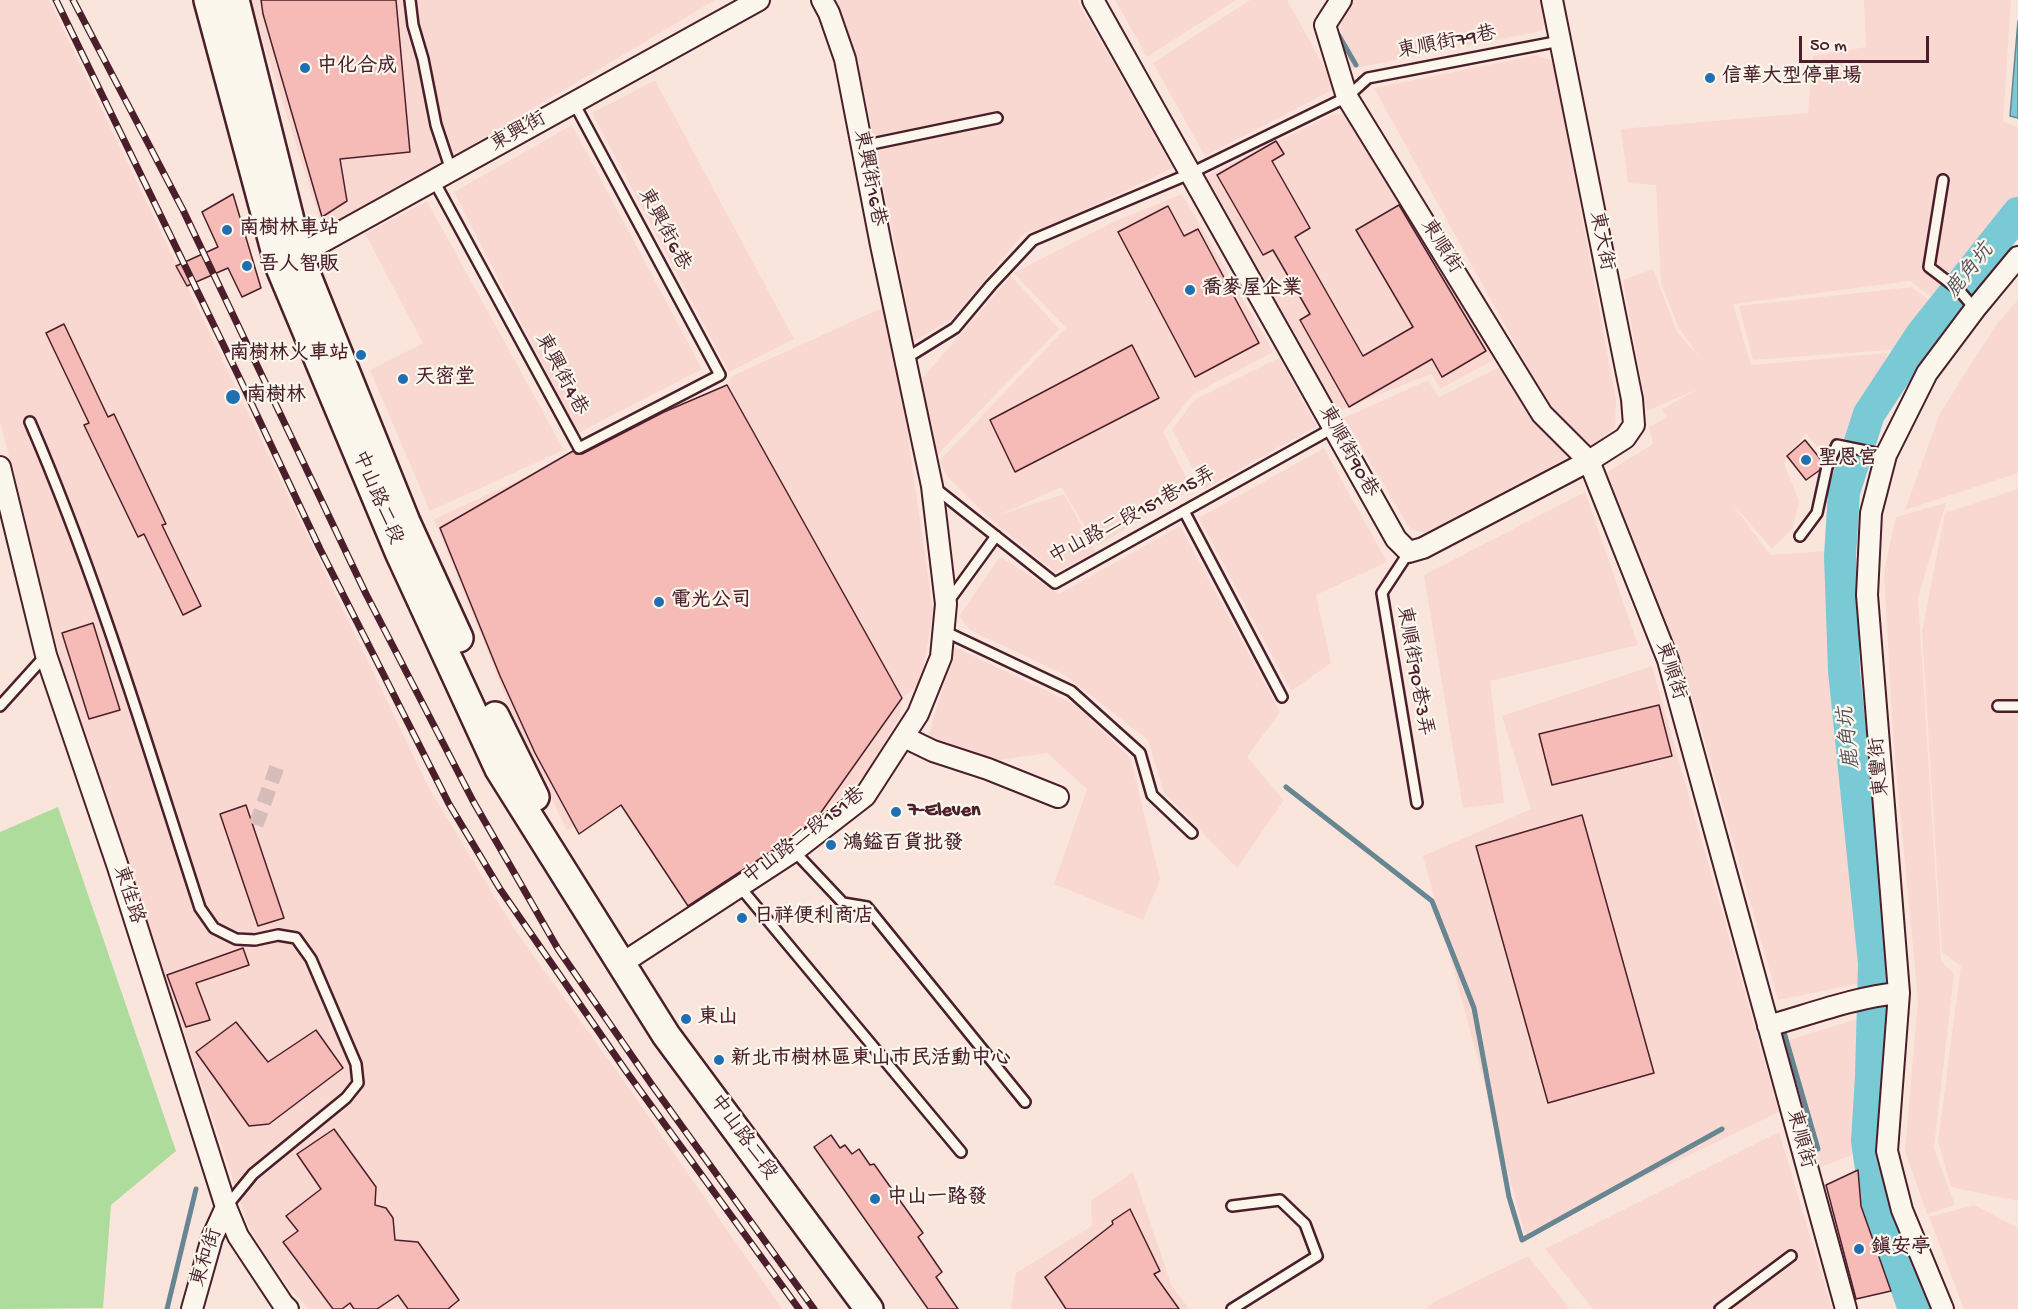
<!DOCTYPE html>
<html>
<head>
<meta charset="utf-8">
<style>
	body { margin:0 }
	#map { position:relative; width:2018px; height:1309px; overflow:hidden; background:#fae5dc; font-family:"Gochi Hand",sans-serif }
	canvas { display:block }
	.scale { position:absolute; left:1799px; top:36px; width:130px; height:27px; box-sizing:border-box; border:3px solid #4a1f2b; border-top:0; padding-left:8px; font-size:18px; line-height:21px; white-space:nowrap; color:#4a1f2b; -webkit-text-stroke:4px #fbf7ec; paint-order:stroke }
</style>
</head>
<body>
<div id="map">
<canvas width="2018" height="1309"></canvas>
<div class="scale">50 m</div>
</div>
<script>
const ctx = document.querySelector('canvas').getContext('2d');
ctx.lineJoin = 'round';
function fill(path, color) {
  ctx.fillStyle = color;
  ctx.fill(path, 'evenodd');
}
function strokePath(path, color, width, dash) {
  ctx.strokeStyle = color;
  ctx.lineWidth = width;
  ctx.lineCap = dash ? 'butt' : 'round';
  ctx.setLineDash(dash || []);
  ctx.stroke(path);
}
function label(font, color, halo, rows, align = 'center') {
  ctx.font = font + ' "Gochi Hand","LXGW WenKai TC",sans-serif';
  ctx.lineWidth = 4.5;
  ctx.setLineDash([]);
  ctx.textBaseline = 'middle';
  ctx.strokeStyle = halo;
  ctx.fillStyle = color;
  for (const [text, x, y, turn = 0] of rows) {
    ctx.save();
    ctx.translate(x, y);
    ctx.rotate((+turn || 0) * Math.PI / 180);
    ctx.textAlign = isNaN(turn) ? turn : align;
    if (halo) ctx.strokeText(text, 0, 0);
    ctx.fillText(text, 0, 0);
    ctx.restore();
  }
}
const built = new Path2D(`
	M0,0H49L429,788L515,930L623,1080L782,1309H309L290,1289L264,1253L248,1225L61,662L0,421Z
	M251,0H715L324,233L252,6Z
	M834,0H1077L1173,168L1056,223L1023,234L951,320L914,341L864,89Z
	M1115,0H1236L1147,57Z
	M1250,0H1287L1336,88L1205,156L1153,63Z
	M1353,0H1543L1547,21L1541,31L1351,69L1341,30L1342,13Z
	M1864,0H2011L2003,122L2018,127V200L2000,230L1939,303L1910,281L1733,304L1751,365L1888,353L1853,439L1826,457L1806,433L1784,463L1799,501L1793,528L1772,549L1731,502L1770,555L1827,551L1829,685L1861,983L1778,1000L1690,689L1606,473L1653,444L1649,427L1667,417L1662,409L1698,389L1647,411L1623,280L1653,269L1677,332L1700,358L1679,328L1661,283L1656,185L1628,183L1621,129L1808,113L1813,56L1866,47Z
	M1537,55L1553,61L1616,400L1615,427L1593,447L1550,407L1374,88Z
	M655,80L794,339L729,372L592,113Z
	M1347,114L1499,357L1440,389L1431,374L1338,411L1206,176L1332,115Z
	M572,125L702,369L578,433L454,192Z
	M1182,194L1273,352L1192,395L1163,432L1192,489L1097,546L1061,487L999,515L1064,494L1096,553L1055,572L989,518L947,476L939,461L1066,328L1014,273L1111,223Z
	M427,201L564,450L430,511L370,370L423,343L365,234Z
	M1011,276L1059,329L937,455L920,381Z
	M1912,287L1937,306L1903,349L1753,360L1739,306Z
	M2018,300V473L1905,510L1940,413L1996,325Z
	M884,307L900,382L933,611L921,683L902,698L900,716L867,773L801,831L712,890L690,908L621,805L567,830L523,740L434,519L727,385L732,376Z
	M1279,358L1317,426L1204,489L1172,430L1194,400Z
	M1502,366L1567,458L1425,533L1410,529L1344,418L1428,380L1439,397Z
	M1324,448L1387,562L1316,595L1331,663L1291,691L1199,518Z
	M2018,489V1201L1951,1187L1938,1141L1961,966L1942,952L1922,632L1945,513Z
	M1585,492L1638,645L1490,681L1504,803L1463,808L1424,575Z
	M1946,503L1918,598L1941,961L1954,974L1934,1148L1955,1205L1927,1214L1905,1151L1918,1000L1893,737L1884,571L1896,517Z
	M1180,526L1280,712L1247,757L1284,800L1237,868L1164,793L1148,740L1065,675L970,630L959,616L1000,557L1059,594Z
	M955,647L1076,705L1131,759L1160,880L1143,920L1054,884L1087,789L1047,753L986,762L928,737Z
	M1652,666L1779,1112L1525,1234L1423,856L1531,809L1502,716Z
	M1863,1017L1855,1154L1821,1167L1786,1041Z
	M1779,1132L1832,1309H1593L1545,1249Z
	M1133,1172L1171,1284L1189,1309H1011L1016,1273L1092,1226L1091,1201Z
	M1974,1205L2018,1228V1309H1964L1929,1217Z
	M1528,1256L1570,1309H1426L1434,1302Z`);
const green = new Path2D(`
	M58,807L176,1151L111,1205L103,1308L0,1309V832Z`);
const water = new Path2D(`
	M2018,21V118L2010,116Z`);
const stream = new Path2D(`
	M1338,34L1356,65
	M1286,787L1432,901L1474,1008L1509,1197L1522,1240L1722,1129
	M1784,1032L1818,1149
	M167,1309L196,1189`);
const river = new Path2D(`
	M1914,1309L1876,1203L1867,1141L1871,1077L1874,963L1844,671L1840,556L1844,492L1869,414L1921,335L2018,213`);
const building = new Path2D(`
	M261,0H396L410,152L340,159L347,201L322,217L263,14Z
	M1276,141L1284,154L1272,161L1310,228L1295,237L1363,356L1413,327L1356,230L1399,205L1486,351L1442,377L1432,359L1349,407L1300,320L1310,314L1273,250L1263,255L1217,175Z
	M233,194L261,288L242,297L228,268L187,286L176,266L218,247L202,212Z
	M1168,206L1184,236L1198,229L1259,343L1195,377L1118,232Z
	M64,324L108,417L114,414L166,524L162,525L201,606L183,615L144,534L138,537L84,425L89,423L46,333Z
	M1132,345L1159,398L1015,472L990,420Z
	M727,385L902,698L817,818L787,841L688,906L621,805L579,834L535,753L500,676L440,528L573,451L576,454H582L664,412Z
	M1805,440L1822,461L1820,470L1806,480L1787,456Z
	M93,623L120,710L89,719L62,633Z
	M1659,705L1672,756L1552,785L1539,734Z
	M246,805L284,918L258,926L220,814Z
	M1582,815L1654,1073L1548,1103L1476,846Z
	M243,948L249,965L196,983L210,1020L186,1027L167,975Z
	M236,1022L268,1062L316,1030L343,1068L269,1124L249,1126L196,1052Z
	M334,1129L376,1187L375,1205L386,1208L393,1218L395,1240L418,1242L459,1300L448,1309H408L398,1295L377,1309H354L350,1303L342,1309H333L283,1242L298,1231L286,1216L321,1189L297,1154Z
	M831,1135L840,1148L845,1145L852,1154L859,1149L870,1165L874,1164L923,1233L918,1237L942,1272L936,1277L958,1309H928L814,1147Z
	M1858,1170L1861,1206L1891,1291L1856,1299L1826,1185Z
	M1130,1209L1160,1271L1154,1274L1179,1309H1066L1045,1277L1113,1224L1112,1221Z`);
const pedestrianTunnel = new Path2D(`
	M256,825L278,764`);
const service = new Path2D(`
	M410,0L413,25L423,59L436,125L451,170
	M862,146L997,118
	M433,179L579,448L720,375L574,103
	M1943,180L1929,267L1959,290L1975,309
	M905,359L955,328L991,285L1033,240L1189,174L1347,97L1368,78L1560,41
	M30,422C98,579 147,745 200,908L214,928L236,939L255,940L278,935L296,938L311,959L356,1064L358,1083L346,1098L253,1174L226,1207
	M935,488L1055,583L1333,428
	M1184,511L1282,697
	M1800,536L1817,513L1827,467L1837,445L1886,455
	M1409,552L1382,593L1417,803
	M948,602L996,536
	M944,631L1071,691L1140,753L1152,795L1192,833
	M0,706L46,655
	M1998,706H2018
	M794,851L843,903L867,907L1025,1102
	M740,887L961,1152
	M1232,1309L1317,1256L1305,1224L1280,1200L1232,1206
	M1720,1309L1791,1256`);
const minor = new Path2D(`
	M1093,0L1396,539L1409,552L1423,548L1589,461L1625,438L1634,425L1632,399L1552,0
	M1341,0L1325,25L1347,97L1542,414L1589,461L1668,660L1846,1309
	M290,260L759,0
	M0,467L46,655L118,867L226,1207L238,1236L283,1304L288,1309
	M904,737L933,751L988,769L1058,797
	M621,964L794,851L865,796L918,714L941,657L946,604L932,486L881,245L845,59L829,13L822,0
	M1768,1026C1811,1014 1855,997 1899,993
	M192,1309L212,1238L226,1207
	M1943,1309L1902,1210L1887,1151L1899,993L1867,595L1871,513L1886,455L1927,373L1975,309L2018,257`);
const secondary = new Path2D(`
	M208,0L279,265L399,552L499,769L666,1035L869,1309
	M235,0L299,256L406,522L459,638
	M495,716L535,797`);
const rail = new Path2D(`
	M56,0L239,377L320,549L449,804L500,889L626,1071L799,1309
	M73,0L183,210L366,594L473,801L558,949L652,1085L814,1309`);
const markers = [
	[305,68,6,"#1f6fb2"],
	[1710,78,6,"#1f6fb2"],
	[227,230,6,"#1f6fb2"],
	[247,266,6,"#1f6fb2"],
	[1190,290,6,"#1f6fb2"],
	[361,355,6,"#1f6fb2"],
	[403,379,6,"#1f6fb2"],
	[233,397,8,"#1f6fb2"],
	[1806,460,6,"#1f6fb2"],
	[659,602,6,"#1f6fb2"],
	[896,812,6,"#1f6fb2"],
	[831,845,6,"#1f6fb2"],
	[742,918,6,"#1f6fb2"],
	[686,1019,6,"#1f6fb2"],
	[719,1060,6,"#1f6fb2"],
	[875,1199,6,"#1f6fb2"],
	[1859,1249,6,"#1f6fb2"]
];
const streetNames = [
	["東順街79巷",1447,44,-11],
	["東興街",519,133,-29],
	["東興街16巷",868,178,79],
	["東興街6巷",663,230,62],
	["東大街",1600,241,79],
	["東順街",1440,247,58],
	["東興街4巷",560,375,62],
	["東順街90巷",1347,452,61],
	["中山路二段",376,498,67],
	["中山路二段151巷15弄",1133,517,-28],
	["東順街90巷3弄",1413,671,80],
	["東順街",1669,671,72],
	["東豐街",1881,767,-95],
	["中山路二段151巷",805,837,-37],
	["東佳路",127,895,72],
	["中山路二段",742,1138,54],
	["東順街",1799,1139,75],
	["東和街",208,1258,-72]
];
const poiNames = [
	["中化合成",317,68],
	["信華大型停車場",1722,78],
	["南樹林車站",239,230],
	["吾人智販",259,266],
	["喬麥屋企業",1202,290],
	["南樹林火車站",349,355,"right"],
	["天密堂",415,379],
	["南樹林",246,397],
	["聖恩宮",1818,460],
	["電光公司",671,602],
	["7-Eleven",908,812],
	["鴻鎰百貨批發",843,845],
	["日祥便利商店",754,918],
	["東山",698,1019],
	["新北市樹林區東山市民活動中心",731,1060],
	["中山一路發",887,1199],
	["鎮安亭",1871,1249]
];
const waterNames = [
	["鹿角坑",1971,272,-51],
	["鹿角坑",1851,738,-96]
];
fill(built, '#f9d8d1');
fill(green, '#addc9c');
fill(water, '#7acad5');
strokePath(water, '#678691', 1.5);
strokePath(stream, '#678691', 5);
strokePath(river, '#7acad5', 32);
fill(building, '#f6bab7');
strokePath(building, '#4a1f2b', 1.5);
strokePath(pedestrianTunnel, '#d7bdb9', 15, [15, 8]);
strokePath(service, '#4a1f2b', 14);
strokePath(minor, '#4a1f2b', 24);
strokePath(secondary, '#4a1f2b', 32);
strokePath(service, '#fbf7ec', 9);
strokePath(minor, '#fbf7ec', 20);
strokePath(secondary, '#fbf7ec', 27);
strokePath(rail, '#4a1f2b', 7);
strokePath(rail, '#fbf7ec', 4.5, [14]);
for (const [x, y, r, color] of markers) {
  const dot = new Path2D();
  dot.arc(x, y, r, 0, 2 * Math.PI);
  ctx.fillStyle = color;
  ctx.fill(dot);
  strokePath(dot, '#fbf7ec', 2);
}
label('20px', '#4a1f2b', '#fbf7ec', streetNames);
label('bold 20px', '#4a1f2b', '#fbf7ec', poiNames, 'left');
label('italic 21px', '#58525e', '#fbf7ec', waterNames);
</script>
</body>
</html>
